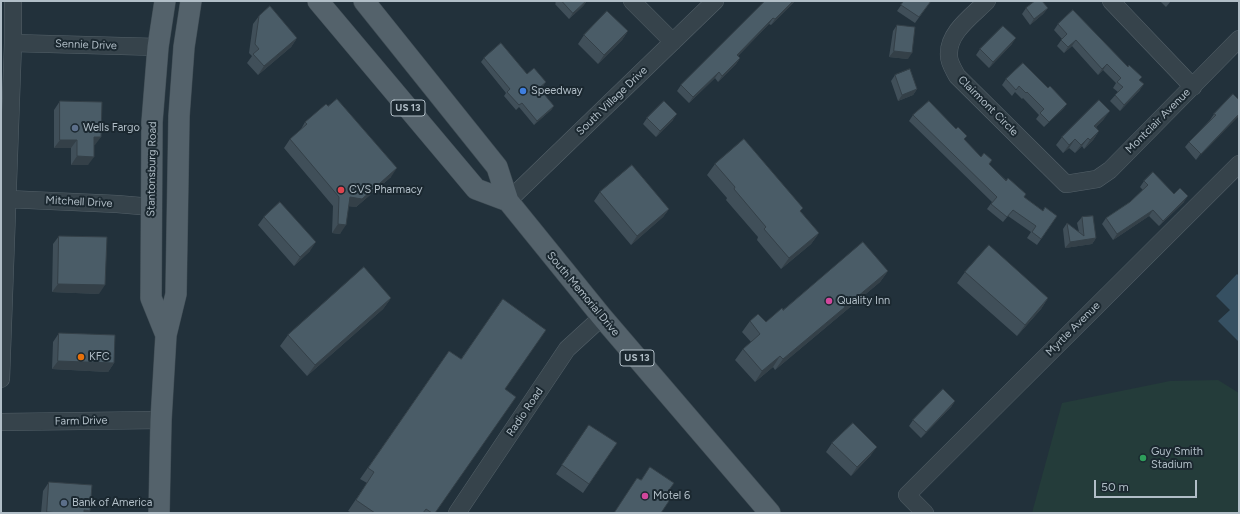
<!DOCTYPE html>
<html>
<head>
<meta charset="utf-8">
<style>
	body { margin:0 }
	#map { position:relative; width:1240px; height:514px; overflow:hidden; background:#22313b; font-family:Figtree,sans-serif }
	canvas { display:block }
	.frame { position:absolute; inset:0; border:2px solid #b1bec7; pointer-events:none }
	.scale { position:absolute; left:1094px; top:480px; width:103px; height:18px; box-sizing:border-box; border:2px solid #b1bec7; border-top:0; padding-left:5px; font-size:12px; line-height:14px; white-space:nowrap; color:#b1bec7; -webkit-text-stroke:3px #1b2830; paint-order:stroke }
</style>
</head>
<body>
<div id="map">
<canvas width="1240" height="514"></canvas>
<div class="frame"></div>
<div class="scale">50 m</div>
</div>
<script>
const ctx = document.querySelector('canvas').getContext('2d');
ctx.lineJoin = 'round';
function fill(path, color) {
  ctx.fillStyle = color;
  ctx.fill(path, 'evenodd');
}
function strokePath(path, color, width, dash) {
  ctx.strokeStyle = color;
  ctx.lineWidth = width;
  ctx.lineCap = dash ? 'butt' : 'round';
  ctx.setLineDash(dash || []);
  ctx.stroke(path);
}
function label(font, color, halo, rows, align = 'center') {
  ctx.font = font + ' Figtree,sans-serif';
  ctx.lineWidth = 4;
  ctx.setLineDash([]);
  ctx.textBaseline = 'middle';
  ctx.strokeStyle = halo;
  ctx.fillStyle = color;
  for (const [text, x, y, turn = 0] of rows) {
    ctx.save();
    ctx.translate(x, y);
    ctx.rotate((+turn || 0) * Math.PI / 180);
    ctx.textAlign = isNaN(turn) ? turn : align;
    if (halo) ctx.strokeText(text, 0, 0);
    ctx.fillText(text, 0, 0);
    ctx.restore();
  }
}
const green = new Path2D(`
	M1218,380L1239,393V513H1032L1062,403L1170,381Z`);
const water = new Path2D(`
	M1237,274L1239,276V342L1218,321L1230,310L1216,296Z`);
const minor = new Path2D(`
	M632,1L673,42
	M987,1C972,16 947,33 949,56C949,63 954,70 957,76L1066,184L1097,179L1110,170L1239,39
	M1111,1L1193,87
	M13,43L158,47
	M7,199L117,204L152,207
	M508,201L715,1
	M1,379L13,43V1
	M1,422L161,420
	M457,513L567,349L602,317
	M925,513L907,495L1239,164`);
const major = new Path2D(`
	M165,1L158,47L152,122L151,298L166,335
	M318,1L476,189L508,201
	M364,1L497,167L508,201L602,317L770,513
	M159,513L161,420L166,335L176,294L179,116L184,47L191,1`);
const wall = new Path2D(`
	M554,1H587L583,6L569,19L555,4L556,3Z
	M765,1H795L771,25L769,24L738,56L740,58L736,64L718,82L715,78L689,103L677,91L681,85Z
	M904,1H931L915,23L897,11Z
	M1160,1H1171L1166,7Z
	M1026,8H1048L1043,14L1030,25L1022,14Z
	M259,16L297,38L291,47L258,75L247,63L252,56L249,53L253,24Z
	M1058,24L1139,80L1140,90L1120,111L1110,101L1118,92L1113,88L1116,83L1103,70L1098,75L1072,46L1064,53L1057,46L1062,39L1054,30Z
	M897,25L908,59L889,57L893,31Z
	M628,31L622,40L598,64L578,44L584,35Z
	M1012,44L989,68L976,55L980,49Z
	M484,58L527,74L546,82L543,86L540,89L554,106L551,110L534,125L519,107L516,110L504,96L506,93L481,62Z
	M895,75L917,89L913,95L898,101L891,81Z
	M1006,79L1048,88L1067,104L1063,109L1044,127L1036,119L1039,115L1023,98L1022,99L1015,92L1012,96L1002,85Z
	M1239,100L1196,160L1185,147L1189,142L1210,120L1214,114Z
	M60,101L95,145H94L88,165H71V148H54V110Z
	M913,115L964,140L981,157L992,160L989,164L1024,197L1043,211L1057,216L1037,245L1027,238L1031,232L1008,216L1003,222L987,209L992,202L909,121Z
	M647,118L673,120L656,137L643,124Z
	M1104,119L1096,127L1099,131L1093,140L1084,149L1082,146L1075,153L1069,148L1063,153L1056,145L1062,137Z
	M305,122L391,177L356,207L349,206L340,234L332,233L333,206L284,148L290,139L300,131Z
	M715,164L801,212L819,233L811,244L781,269L757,240L758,237L726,200L727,198L707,175Z
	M1144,181L1174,194L1184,202L1159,226L1149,216L1113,240L1102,224L1106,218L1130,202L1143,190L1140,187Z
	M600,192L669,209L663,217L631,245L594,201Z
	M264,217L310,251L294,266L258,225Z
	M1082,217L1096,238L1092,244L1065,248L1063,229L1067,223L1079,232L1077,223Z
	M59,236L99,294L52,292L53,244Z
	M888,271L880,282L775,370L773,367L755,382L735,360L743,349L751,342L742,332L750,321L766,322L783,310Z
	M965,272L1048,298L1041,309L1017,336L957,283Z
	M391,298L383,309L307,376L280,346L288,335Z
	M59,333L114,363L108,372L52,369L53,342Z
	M449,351L505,389L435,513H352L348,511L367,483L360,479Z
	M955,401L951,407L921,438L909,426L913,420Z
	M589,425L617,443L583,493L556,474Z
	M832,443L871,455L851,476L826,452Z
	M49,482L90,511L88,513H41L43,491Z`);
const shadedWall = new Path2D(`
	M587,1L583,6L569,19L573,13Z
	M793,1H795L771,25L775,19Z
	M1048,8L1043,14L1030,25L1034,19Z
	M773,18L769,24L733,61L737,55Z
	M628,31L622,40L598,64L604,55Z
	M297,38L291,47L258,75L264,66Z
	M1016,38L1012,44L989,68L993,62Z
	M1076,40L1072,46L1064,53L1068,47Z
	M894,51L912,53L908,59L889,57Z
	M740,58L736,64L718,82L722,76Z
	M1107,64L1103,70L1098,75L1102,69Z
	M719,72L715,78L689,103L693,97Z
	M546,82L543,86L536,92L539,88Z
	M1144,84L1140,90L1120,111L1124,105Z
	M917,89L913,95L898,101L902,95Z
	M1067,104L1063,109L1044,127Z
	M554,106L551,110L534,125L537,121Z
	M1110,111L1104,119L1088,135L1094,126Z
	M677,114L673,120L656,137L660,131Z
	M1239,114V116L1196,160L1201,154Z
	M1099,131L1093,140L1084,149L1090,140Z
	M94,137H101L95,145H88Z
	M1088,138L1082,146L1075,153L1081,145Z
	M1075,139L1069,148L1063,153L1069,145Z
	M60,140H77L71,148H54Z
	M77,156L94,157L88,165H71Z
	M397,168L391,177L356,207L344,206L350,197Z
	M1188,196L1184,202L1159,226L1163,221Z
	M669,209L663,217L631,245L637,236Z
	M1153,210L1149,216L1113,240L1117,234Z
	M338,224L346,225L340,234L332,233Z
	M819,233L811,244L781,269L789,258Z
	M1096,238L1092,244L1065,248L1070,242Z
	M316,242L310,251L294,266L300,257Z
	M888,271L880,282L775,370L783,359Z
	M58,284L105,285L99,294L52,292Z
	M391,298L383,309L307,376L315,365Z
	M1048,298L1041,309L1017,336L1025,325Z
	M780,356L773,367L755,382L762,371Z
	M58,361L114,363L108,372L52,369Z
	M955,401L951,407L921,438L926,432Z
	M877,447L871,455L851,476L857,467Z
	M84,510L90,511L88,513H82Z`);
const building = new Path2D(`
	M562,1H586L573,13Z
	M765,1H793L775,19L773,18L737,55L740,58L722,76L719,72L693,97L681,85Z
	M904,1H931L919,17L901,5Z
	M1035,1H1042L1048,8L1034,19L1026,8Z
	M270,6L297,38L264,66L253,54L259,49L255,44L259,16Z
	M1073,10L1128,67L1129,65L1142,77L1139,80L1144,84L1124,105L1115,95L1123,87L1117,82L1121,78L1107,64L1102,69L1076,40L1068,47L1061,40L1067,34L1058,24Z
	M607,11L628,31L604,55L584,35Z
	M897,25L915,27L912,53L894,51Z
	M1003,26L1016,38L993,62L980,49Z
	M501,43L527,74L534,68L546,82L539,88L554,106L537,121L522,103L519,105L507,92L510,89L484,58Z
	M1023,63L1048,88L1050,86L1067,104L1049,122L1040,113L1044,109L1027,92L1026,93L1019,86L1016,90L1006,79Z
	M910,69L917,89L902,95L895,75Z
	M1233,94L1239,100V114L1201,154L1189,142L1216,115L1214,114Z
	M337,99L397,168L362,199L350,197L346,225L338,224L339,197L290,139L307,124L305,122L326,104L328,106Z
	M1099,100L1110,111L1094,126L1099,131L1090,140L1088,138L1081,145L1075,139L1069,145L1062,137Z
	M60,101L102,102L101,137H94V157L77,156V140H60Z
	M664,101L677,114L660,131L647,118Z
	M929,101L956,129L958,127L967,136L964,139L981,157L984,153L992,160L989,164L1006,181L1008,178L1026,194L1024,197L1043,211L1045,207L1057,216L1041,239L1032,232L1036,226L1013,210L1007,217L991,204L997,197L913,115Z
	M744,139L803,208L800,211L819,233L789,258L764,229L766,227L734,189L735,187L715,164Z
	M632,165L669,209L637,236L600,192Z
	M1153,172L1174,194L1180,188L1188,196L1163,221L1153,210L1117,234L1106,218L1130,202L1148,185L1144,181Z
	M280,202L316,242L300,257L264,217Z
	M1093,216L1096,238L1070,242L1067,223L1084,236L1082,217Z
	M59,236L107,237L105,285L58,284Z
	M863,242L888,271L783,359L780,356L762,371L743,349L760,334L750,321L758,314L766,322L782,308L783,310Z
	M989,245L1048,298L1025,325L965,272Z
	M364,267L391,298L315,365L288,335Z
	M503,299L546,330L505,389L516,397L435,513H432L426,509L423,513H375L356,500L374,472L368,468L449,351L461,359Z
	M59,333L115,335L114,363L58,361Z
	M943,389L955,401L926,432L913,420Z
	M853,423L877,447L857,467L832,443Z
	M589,425L617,443L589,484L562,465Z
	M650,467L674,483L664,497L669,501L661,513H614L637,478L641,480Z
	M49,482L92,485L90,511L84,510V513H59L47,512Z`);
const markers = [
	[523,91,4,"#3f7fe0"],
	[75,128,4,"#5c6f8a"],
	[341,190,4,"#e0444e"],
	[829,301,4,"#d1479c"],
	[81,357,4,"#e8710a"],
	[1143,458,4,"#2e9e5b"],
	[645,496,4,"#d1479c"],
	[64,503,4,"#5c6f8a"]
];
const shields = [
	[408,108,34],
	[637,358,34]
];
const shieldNames = [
	["US 13",408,108],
	["US 13",637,358]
];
const streetNames = [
	["Sennie Drive",86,45,2],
	["South Village Drive",612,101,-44],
	["Clairmont Circle",988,106,45],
	["Montclair Avenue",1158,121,-45],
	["Stantonsburg Road",152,169,-89],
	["Mitchell Drive",79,202,3],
	["South Memorial Drive",583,294,50],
	["Myrtle Avenue",1073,329,-45],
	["Radio Road",525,412,-56],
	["Farm Drive",81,421,-1]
];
const poiNames = [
	["Speedway",531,91],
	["Wells Fargo",83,128],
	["CVS Pharmacy",349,190],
	["Quality Inn",837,301],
	["KFC",89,357],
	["Guy Smith",1151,452],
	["Stadium",1151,465],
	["Motel 6",653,496],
	["Bank of America",72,503]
];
fill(green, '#243c3a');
fill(water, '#365062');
strokePath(minor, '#546169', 18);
strokePath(major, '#3f4c54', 22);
strokePath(minor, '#36434b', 17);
strokePath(major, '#54626b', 21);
fill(wall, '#404f59');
fill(shadedWall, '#344048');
fill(building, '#4a5c67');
strokePath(building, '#344048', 1);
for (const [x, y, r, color] of markers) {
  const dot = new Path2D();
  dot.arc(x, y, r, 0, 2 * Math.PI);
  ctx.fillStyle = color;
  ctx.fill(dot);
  strokePath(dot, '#1b2830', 1.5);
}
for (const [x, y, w] of shields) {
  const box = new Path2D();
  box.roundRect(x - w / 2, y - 8, w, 16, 3);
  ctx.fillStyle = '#1b2830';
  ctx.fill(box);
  strokePath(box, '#b1bec7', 1);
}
label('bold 10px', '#b1bec7', null, shieldNames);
label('11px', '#b1bec7', '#1b2830', streetNames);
label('11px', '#b1bec7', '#1b2830', poiNames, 'left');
</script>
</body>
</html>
